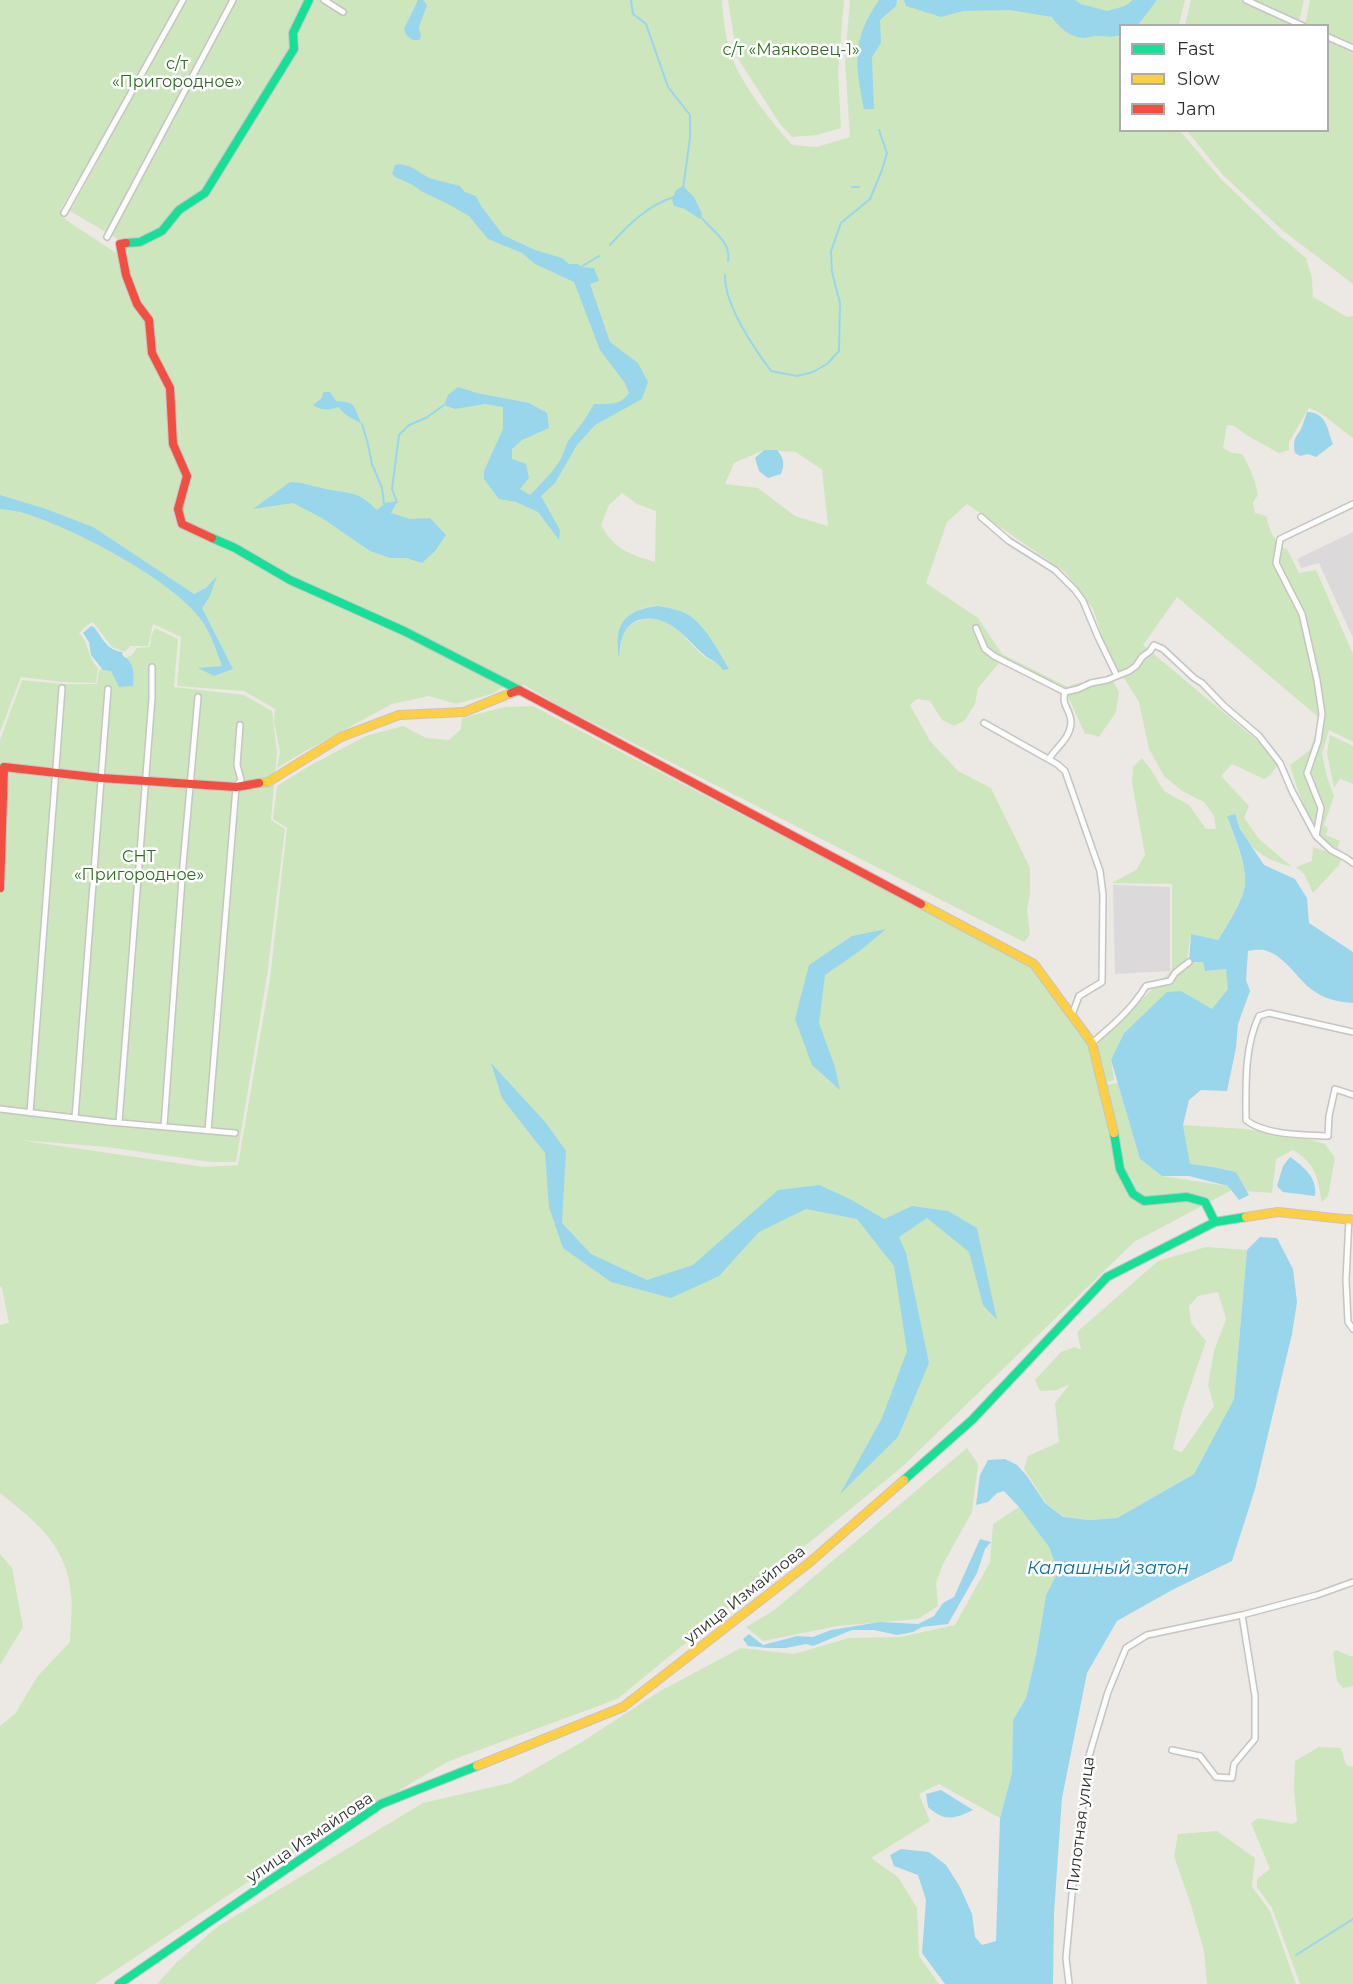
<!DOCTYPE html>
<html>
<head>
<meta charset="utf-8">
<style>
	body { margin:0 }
	#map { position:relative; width:1353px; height:1984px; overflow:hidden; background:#ece8e4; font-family:Montserrat,sans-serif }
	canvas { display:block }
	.legend { position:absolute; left:1119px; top:24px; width:210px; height:108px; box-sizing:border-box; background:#fff; border:2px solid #ababab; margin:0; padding:8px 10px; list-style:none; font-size:18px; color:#2e2e2e }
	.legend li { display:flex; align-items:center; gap:12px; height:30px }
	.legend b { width:30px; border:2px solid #ababab }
</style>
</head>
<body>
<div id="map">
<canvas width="1353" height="1984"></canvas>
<ul class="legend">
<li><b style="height:8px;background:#16e098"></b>Fast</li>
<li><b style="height:8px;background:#ffcf43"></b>Slow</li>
<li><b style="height:8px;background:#f24e42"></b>Jam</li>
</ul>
</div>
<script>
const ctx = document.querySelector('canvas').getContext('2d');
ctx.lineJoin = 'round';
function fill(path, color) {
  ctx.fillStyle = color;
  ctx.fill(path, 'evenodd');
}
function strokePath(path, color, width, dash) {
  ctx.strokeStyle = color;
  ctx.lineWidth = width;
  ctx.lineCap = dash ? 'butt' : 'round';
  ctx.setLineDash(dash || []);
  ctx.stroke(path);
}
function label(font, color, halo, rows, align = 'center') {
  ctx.font = font + ' Montserrat,sans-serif';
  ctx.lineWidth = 5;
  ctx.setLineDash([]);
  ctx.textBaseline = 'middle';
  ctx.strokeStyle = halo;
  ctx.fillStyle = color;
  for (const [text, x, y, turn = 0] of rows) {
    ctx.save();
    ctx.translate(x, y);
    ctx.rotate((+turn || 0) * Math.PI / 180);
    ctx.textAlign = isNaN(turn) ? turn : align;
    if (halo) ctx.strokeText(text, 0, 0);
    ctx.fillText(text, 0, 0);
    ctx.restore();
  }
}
const industrial = new Path2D(`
	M1353,532V638L1319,563L1301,568L1297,559Z
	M1113,885L1170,887V971L1115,974Z`);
const green = new Path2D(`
	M0,0H722C723,19 726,42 733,60C744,88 772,122 792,145L817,147L850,137L845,61L850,0H1185L1179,25L1120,26V130L1180,131L1221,179L1280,236L1306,258L1312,278L1313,297L1347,317L1353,316V438C1338,428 1326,414 1309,408L1289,442V450L1279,453L1248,436L1234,426L1227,425L1223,448L1232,453L1242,454C1250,467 1255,479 1258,495L1253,502L1255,513L1266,516C1270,529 1273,544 1287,549L1299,573L1316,570L1353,654V742L1329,730L1322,754L1327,777L1334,796L1324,825L1328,828L1326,835L1340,841L1337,848L1344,853L1339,865L1313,893L1304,874L1296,867L1312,861L1313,847L1325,851L1327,844C1308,823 1298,792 1290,765L1310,750L1319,725L1318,717L1177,597L1143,645L1266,748L1278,765L1270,775L1264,779L1232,764L1221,776L1249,806L1244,818L1259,839L1292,867C1260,858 1245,847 1235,814L1227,816C1233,834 1247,866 1245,885C1244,899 1225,927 1218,940L1191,934L1187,959L1203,962L1205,971L1226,969L1229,989L1212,1010L1181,991L1145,1013L1124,1033L1111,1060L1114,1080L1105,1083L1097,1051L1099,1041L1172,970V884L1112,883L1136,870L1145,855L1132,782L1133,767L1142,758L1152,771L1164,791L1189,805L1206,829H1216L1214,816L1204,802L1182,791L1164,776L1149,749L1139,702L1124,678L1113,670L1093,609L1065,572L967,504L947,522L926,583L978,618L1002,654L1068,687C1085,678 1093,685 1110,674L1119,692L1116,712L1099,737L1090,734H1085L1067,694L1036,677L999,663L978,688L975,704L965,720L954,726L942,720L930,701L917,699L910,705L930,741L958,771L991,788L1030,868V894L1027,911L1030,935L1024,942L560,706L524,685H507L492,694L456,704L429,696L392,704L300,754L277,768L280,752L274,722L275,709L244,691L177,686L181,637L153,624L148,646H130L125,652L112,647L93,622L87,625L79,633C90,644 86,655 98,668L96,683L63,682L21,677L0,732ZM94,153L97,163L70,211L121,241L116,253L66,220L60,210ZM764,450L796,452L822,470L828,526L795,516L758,488L725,484L734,463ZM622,493L637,504L656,511L655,562C629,554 614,549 601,525L609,505ZM657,606L729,669C722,665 714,662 708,659C686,645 672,610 642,620C634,622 627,625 623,633C620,640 621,650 619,657L617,646L627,617L643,608Z
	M728,0H844L838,72L841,128L817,135L792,137L780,124L737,57Z
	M1191,0H1240L1295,25L1185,26Z
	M1251,0H1304L1299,21Z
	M1310,0H1353V46L1328,35V26L1305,25Z
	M1328,40L1353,51V284L1282,230L1223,175L1187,131L1328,130Z
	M155,628L178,639L174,687L244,695L272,711L277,752L271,820L285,829L267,976L236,1162H211L107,1147L19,1140L204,1167L238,1165L270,979L287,828L273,819L277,786L311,765L366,736L403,726L426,738L449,740L461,729L462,718L505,707L533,706L1032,966L1090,1044L1103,1085L1118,1083L1140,1159L1162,1176L1228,1186L1236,1172L1213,1167L1190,1165L1183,1125L1245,1129L1305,1138L1325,1144L1335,1158L1328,1196L1322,1202C1317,1177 1317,1165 1293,1150L1276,1159L1272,1193L1232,1190L1134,1242L902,1467L617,1699L447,1762L275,1864L95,1984H0V1726L15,1714L37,1677L70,1642C70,1627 73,1610 71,1595C67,1545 37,1523 0,1493V1325L9,1323L2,1288L0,1286V740L22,680L62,684H97L99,670L132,655L137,648L150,647L151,636Z
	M1330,735L1353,746V784L1340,779L1334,788L1327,753Z
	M1206,1247L1247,1250L1234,1399L1194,1474L1117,1518L1089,1520L1063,1517L1046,1503L1024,1469L1028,1456L1059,1442L1055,1403L1070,1384L1057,1390L1040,1391L1035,1380L1061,1352L1075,1347L1081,1350L1077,1332L1158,1261ZM1218,1292L1226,1319L1214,1351L1208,1385L1214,1406L1182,1452L1173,1449L1182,1411L1206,1341L1191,1323L1189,1306L1198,1296Z
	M967,1448L978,1464L972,1512L943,1564L936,1583L938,1606L918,1619L838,1626L763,1641L746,1627L773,1611Z
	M1019,1507L1049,1547L1058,1572L1046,1595L1036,1655L1026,1698L1013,1720L1012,1773L1000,1818L939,1784L919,1794L930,1821L871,1858L898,1877L917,1908L919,1956L939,1984H157L177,1962L217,1927L423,1803L510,1783L582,1742L660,1691L741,1648L794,1654L849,1638L900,1637L955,1625L990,1562L993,1524Z
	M0,1554L12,1568L23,1627L0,1665Z
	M1336,1650L1350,1656H1353V1686L1343,1688L1337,1681L1333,1652Z
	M1319,1747L1341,1748L1346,1765L1353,1767V1984H1300L1272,1908L1257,1887V1879L1270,1869L1251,1823L1258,1818L1292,1824L1297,1821L1294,1789L1295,1761Z
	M1217,1831L1255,1858L1252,1887L1270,1911L1296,1984H1207L1204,1951L1191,1905L1174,1856L1178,1834Z`);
const water = new Path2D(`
	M418,0H423L427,5L419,27L421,37L419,40C411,41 406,37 404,29Z
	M879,0H897L896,6L880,20L881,43L872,57L874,109H864C855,63 851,41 879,0Z
	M904,0H1075L1081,4L1107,11L1125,6L1133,0H1157L1138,25L1120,26V35C1112,38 1106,36 1097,36C1092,36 1087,38 1083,38C1070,37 1058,27 1052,17L1010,10L963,11L941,17L906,6Z
	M400,164L411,167L429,178L460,186L465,192L476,196L481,206L503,235L535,250L562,258L569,264H578L581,267L594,268L599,281L590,284L610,342L638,363L648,382L642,399L595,425L577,445L555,483L541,496L560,530L559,540L538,512L516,502L499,499L484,479V471L503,429V407L485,404L455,409L444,405L448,395L458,387L477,393L529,403L547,413L549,428L522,440L512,449V459L526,464L529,478L520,489L530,495L551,473L561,459L568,441L583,422L594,404C608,404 620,406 629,393L625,383L600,350L574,282L535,264L522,253L488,239L469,216L448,204L421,191L411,184L397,178L392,174L395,165Z
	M683,186L694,197L702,214L700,219L685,209L674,206L672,200L676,190Z
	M323,392H330L336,401C358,402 353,407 362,424L346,415L338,407C330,411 320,410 313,405L322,398Z
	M1307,412C1328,413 1327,430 1333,444L1316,457L1308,454L1300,456L1295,453C1293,442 1294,439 1300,431C1303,425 1305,418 1307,412Z
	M764,450H777C784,458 785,464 781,474L768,478L759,471L755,458Z
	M290,482C302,482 311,486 322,488C349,495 355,488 377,510L384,504L397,502L391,513L410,519L430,518L446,535L435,551L422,563L406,558H390L370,551L322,518L293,503L253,509Z
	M0,495L46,509L93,527L194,594L206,588L217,576L209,598L202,608L233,669L214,676L198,668L222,666C217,652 212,637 204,624C178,582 74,529 27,514C18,511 9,510 0,509Z
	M657,606C669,608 683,610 693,618C708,631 719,652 729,669L723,670C716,660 710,661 702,653C684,636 666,612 639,620C633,622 628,626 625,631C620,639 620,651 619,659C614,625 622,611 657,606Z
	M91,626L94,627C103,639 107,650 122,652L123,656C135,663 134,674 133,686L119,687L111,671L103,670L91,655L89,642L83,633Z
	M1235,814L1240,829L1264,865L1295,879L1307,898L1309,923L1353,952V1003C1340,1002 1328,1000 1317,993C1298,982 1288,958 1267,951C1262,949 1254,950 1248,951L1246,980L1250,991L1238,1024L1236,1048L1227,1091L1201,1090L1189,1100L1183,1125L1190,1164L1213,1167L1236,1172L1249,1195L1239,1200L1228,1186L1189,1176H1162L1140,1159L1111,1060L1124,1033L1167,992L1181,991L1212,1009L1228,989L1226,969L1205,971L1203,962H1189L1191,934L1218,940C1226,927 1244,899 1245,885C1247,864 1234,836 1227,816Z
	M886,929L861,950L825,975L819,1023L835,1067L840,1090L812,1065L795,1019L809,965L852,936Z
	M491,1063L546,1123L566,1151L562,1223L591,1254L647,1280L693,1265L778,1190L819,1185L850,1199L884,1219L912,1206L948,1211L977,1228L997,1320L983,1305L969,1252L927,1218L899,1237L906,1253L929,1363L898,1437L840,1494L882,1418L907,1351L894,1266L857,1219L806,1209L759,1232L719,1276L671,1298L611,1282L563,1248L549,1207L545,1153L502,1098Z
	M1290,1157C1303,1166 1318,1178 1315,1196L1283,1192L1277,1186L1283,1166Z
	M1260,1237L1277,1238L1293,1269L1297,1302L1292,1334L1255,1489L1232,1561L1172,1590L1117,1621L1087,1673L1062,1798L1054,1913L1053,1984H945L922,1953L926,1900L918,1875L894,1866L890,1855L901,1849L929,1852L946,1865L960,1887L972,1914L975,1937L982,1945L996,1941L1000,1818L1012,1773L1013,1720L1026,1698L1036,1655L1046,1595L1058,1572L1049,1547L1019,1507L1004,1491L997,1493L988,1502L976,1505L980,1475L988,1460L1005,1459L1017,1465L1027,1476L1045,1503L1063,1517L1089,1520L1117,1518L1194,1474L1234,1399L1247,1250Z
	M980,1539L991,1542L985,1549L977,1573L948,1624L922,1627L913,1632L897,1635L874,1630H852L813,1646L806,1644L786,1648H768L748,1646L743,1639L749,1634L763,1645L797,1636L813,1637L831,1630L880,1622L918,1624L934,1616L943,1603L954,1597Z
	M941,1790L973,1810C955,1819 944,1822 928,1807L926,1794Z`);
const stream = new Path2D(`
	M631,0L633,14L646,24L668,87L690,115V138L683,189
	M852,187H859
	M701,217C711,230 732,242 728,261
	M610,245C628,225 648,205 674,197
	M581,267L599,256
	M725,275C724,305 754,348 771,371L797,376L813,372L827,364L839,351L840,303L832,272L831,251L841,223L870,199L882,170L887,153L879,130
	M362,424L368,444L372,464L382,488L384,504L397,502L392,489L399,435L409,425L426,418L444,405
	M1296,1955L1353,1919`);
const street = new Path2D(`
	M324,0L343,12
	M1246,0L1303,26
	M1328,37L1353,48
	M64,213L183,0
	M107,237L233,0
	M981,517L1009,541L1055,570L1075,590L1083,601L1098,637L1117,676
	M976,628L985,649L994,656L1065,692L1078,689L1091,683L1107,680L1129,671L1136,666L1142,657L1150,651L1154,645L1163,649L1194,678L1202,683L1224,706L1259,736L1280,763L1292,791L1316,836L1331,850L1346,858L1353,863
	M984,723L1057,764L1065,771L1100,871L1103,895L1102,982L1079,996L1072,1015
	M1049,759C1056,747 1070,739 1071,723C1071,709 1061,707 1065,692
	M1316,836L1321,808L1307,773L1318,741L1322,714L1317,680L1302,614L1276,563L1280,539L1353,504
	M1353,1032L1269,1013L1259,1016C1244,1047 1246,1086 1246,1120C1264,1135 1304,1135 1328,1136L1329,1116L1335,1089L1353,1095
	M1092,1043C1112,1026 1132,1009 1146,986L1170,981L1175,973L1189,962
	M0,1109L109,1122L235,1133
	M30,1113L62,688
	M75,1118L108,689
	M119,1122L152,698V667
	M164,1126L183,865L198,697
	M208,1131L236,787L241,780L237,765L240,725
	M1349,1218L1346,1280L1348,1322L1353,1329
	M1172,1750L1200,1756L1216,1777L1232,1778L1234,1764L1255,1739V1696L1242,1615
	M1069,1984L1066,1958L1073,1884L1089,1756L1108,1692L1126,1648L1147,1635L1242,1615L1317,1595L1353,1582`);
const fast = new Path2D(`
	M126,243L140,242L162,231L179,210L205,193L294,49L293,33L309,0
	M212,538L235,548L290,580L404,631L519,690
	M1114,1133L1120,1169L1133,1194L1144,1201L1187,1197L1205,1202L1215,1222
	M904,1480L972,1420L1107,1277L1215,1222L1246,1217
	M119,1984L381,1804L477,1766`);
const slow = new Path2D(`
	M259,783L268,782L341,737L399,715L464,712L511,693
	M921,904L1034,964L1092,1043L1114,1133
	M1246,1217L1278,1212L1353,1220
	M477,1766L623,1707L810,1562L904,1480`);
const jam = new Path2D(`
	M126,243L120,244L126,275L137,304L149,320L152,353L170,388L173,444L187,476L178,509L182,524L212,538
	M511,693L519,690L921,904
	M0,888L4,767L101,778L236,787L259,783`);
const parkNames = [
	["с/т «Маяковец-1»",791,50],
	["с/т",177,64],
	["«Пригородное»",177,82],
	["СНТ",139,857],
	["«Пригородное»",139,875]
];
const streetNames = [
	["улица Измайлова",745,1595,-38],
	["Пилотная улица",1081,1824,-83],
	["улица Измайлова",310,1838,-34]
];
const waterNames = [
	["Калашный затон",1108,1569]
];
fill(industrial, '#dcd9db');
fill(green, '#cee6be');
fill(water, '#99d6ec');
strokePath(stream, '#99d6ec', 2);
strokePath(street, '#c5c4c5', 8);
strokePath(fast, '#c5c4c5', 10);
strokePath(slow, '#c5c4c5', 10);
strokePath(jam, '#c5c4c5', 10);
strokePath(street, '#fcfcfb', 5);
strokePath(fast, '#16e098', 8);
strokePath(slow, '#ffcf43', 8);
strokePath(jam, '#f24e42', 8);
label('16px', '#2c6e1b', '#fff', parkNames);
label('16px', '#2e2e2e', '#fff', streetNames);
label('italic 18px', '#0d6fa3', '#fff', waterNames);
</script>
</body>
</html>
